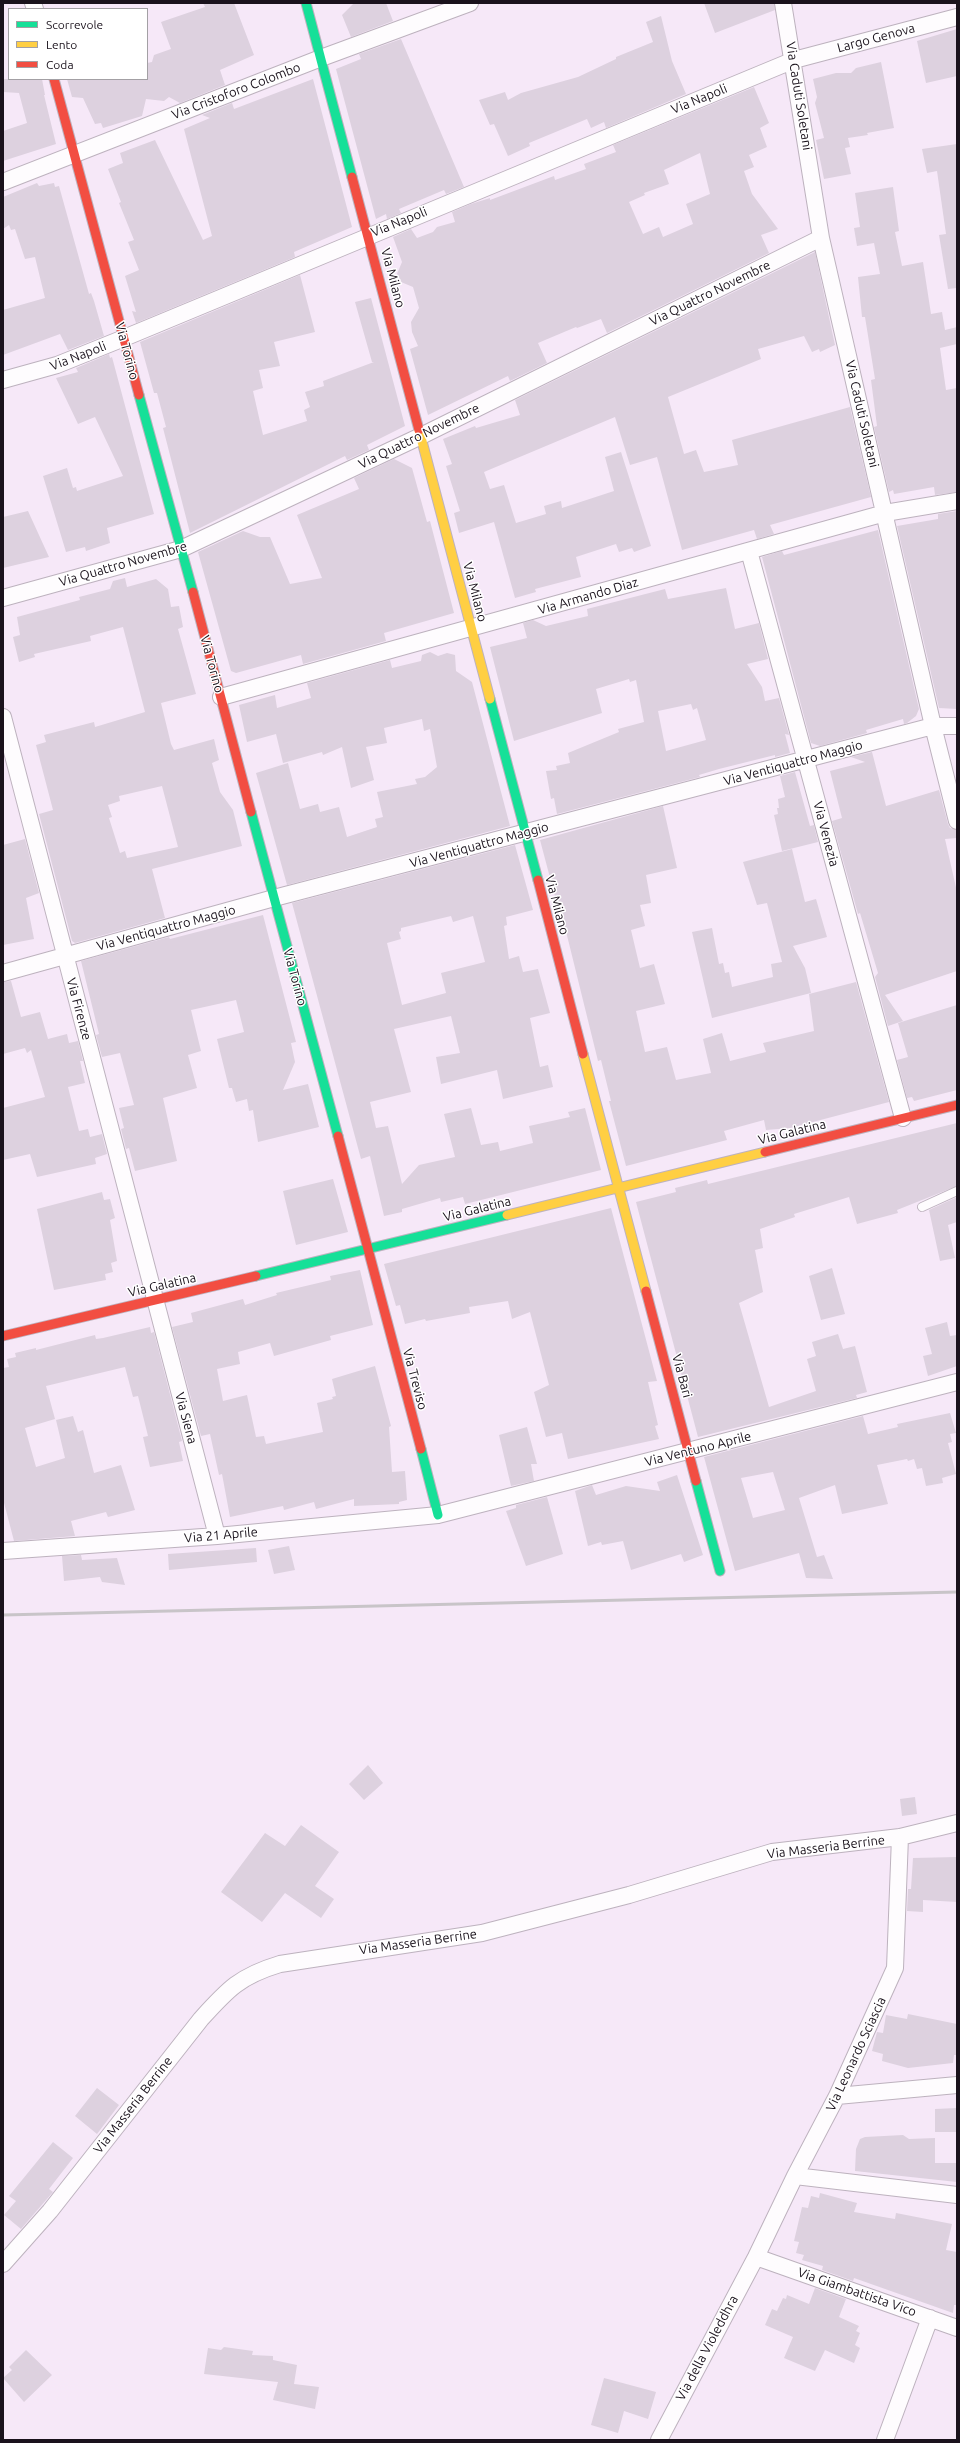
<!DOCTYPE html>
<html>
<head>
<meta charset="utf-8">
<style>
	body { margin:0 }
	#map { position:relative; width:960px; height:2443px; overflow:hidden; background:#f6e8f8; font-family:Ubuntu,sans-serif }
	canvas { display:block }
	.frame { position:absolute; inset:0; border:4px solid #1a121c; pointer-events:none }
	.legend { position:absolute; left:8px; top:8px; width:140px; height:72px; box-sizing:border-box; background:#fff; border:1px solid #a3a0a4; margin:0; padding:5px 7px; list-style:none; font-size:12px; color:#1a121c }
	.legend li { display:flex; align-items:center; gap:8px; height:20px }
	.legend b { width:20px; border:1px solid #a3a0a4 }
</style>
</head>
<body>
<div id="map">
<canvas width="960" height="2443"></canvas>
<div class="frame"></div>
<ul class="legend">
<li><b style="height:5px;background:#16e098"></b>Scorrevole</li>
<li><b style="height:5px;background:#ffcf43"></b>Lento</li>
<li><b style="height:5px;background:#f24e42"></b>Coda</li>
</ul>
</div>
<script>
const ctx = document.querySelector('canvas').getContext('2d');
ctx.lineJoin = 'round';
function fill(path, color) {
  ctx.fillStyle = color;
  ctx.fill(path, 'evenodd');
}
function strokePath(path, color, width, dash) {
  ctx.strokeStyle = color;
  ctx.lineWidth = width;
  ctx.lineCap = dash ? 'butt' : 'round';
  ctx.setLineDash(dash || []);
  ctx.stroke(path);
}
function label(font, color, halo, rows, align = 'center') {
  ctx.font = font + ' Ubuntu,sans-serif';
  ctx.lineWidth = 3;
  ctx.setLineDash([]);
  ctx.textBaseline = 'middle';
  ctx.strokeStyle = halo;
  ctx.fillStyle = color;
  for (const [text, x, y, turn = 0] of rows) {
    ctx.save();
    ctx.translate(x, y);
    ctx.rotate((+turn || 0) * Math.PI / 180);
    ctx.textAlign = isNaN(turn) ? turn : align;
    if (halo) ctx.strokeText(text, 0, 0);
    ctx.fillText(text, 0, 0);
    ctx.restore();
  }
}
const building = new Path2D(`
	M203,3H234L254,55L220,70L225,85L180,103L169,97L164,101L146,99L142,116L103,128L101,123L95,124L83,98L72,97L67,79H147V63L152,62L154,55L171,49L161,22L205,7Z
	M354,3H386L393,21L351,37L342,15Z
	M704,3H774L775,10L715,33Z
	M661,16L672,61L686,94L606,128L604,122L591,128L587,119L529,143L530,146L508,156L494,124L490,125L479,100L505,92L508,100L521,93L578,77L616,59V57L653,42L646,22Z
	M957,29V76L926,83L917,41Z
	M401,39L464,187L446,194L444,190L399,209L401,213L387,219L386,214L376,219L336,69L361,59L359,54Z
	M881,62L894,128L867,133L868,135L848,138L850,147L845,148L851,174L824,179L816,140L824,138L815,103L817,97L813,79L836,73H851L856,68Z
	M3,79H42L45,95H44L56,144L3,161V131L27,123L19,93L3,92Z
	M313,79L352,227L294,252L295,257L136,323L132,311L136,312L125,276L139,270L128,242L134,240L119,203L121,202L108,169L123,163L120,153L155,140L203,240L212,236L184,129L210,118L202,115L232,103L234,109Z
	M754,87L769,123L760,128L767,147L749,155L754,167L744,171L752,194L778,229L761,235L769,253L607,333L601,319L577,328L576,327L538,343L547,363L510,381L508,376L428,415L410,349L418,346L412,332L411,322L419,308L413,287L401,282L397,274L402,262L393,237L411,229L417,238L433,232L437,227L455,222L452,212L471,204L490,198V200L554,176L555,180L586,169L584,164L616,152L613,145ZM700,153L710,194L686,204L693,224L663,237L659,227L643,234L629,202L645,195L644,193L669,184L664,170Z
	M957,144V288L948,289L939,235L946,234L937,171L927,173L922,149Z
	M37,183L39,186L54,183L55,187L59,186L89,294L91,293L94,301L104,336L68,350L60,334L3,355V310L45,298L35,257L25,259L15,229L11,230L9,225L3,229V197Z
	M893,187L899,231L895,232L902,266L923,262L931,314L942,312L945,330L957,327V344L940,348L946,390L957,388V492L935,495L934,487L894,494L893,490L889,492L874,427L877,426L871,380L875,379L865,317H862L858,277L880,274L874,243L857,246L854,228L860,227L855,193Z
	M815,252L835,345L820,352L819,349L812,352L804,336L758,349L761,359L668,397L684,454L696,450L704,472L738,465L732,440L850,407L871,497L770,525L774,534L757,539L754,530L682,550L657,457L630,465L615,417L484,472L490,489L504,485L516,523L546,514L544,506L561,501L562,508L614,491L605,457L621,452L651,546L634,552L632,548L619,552L616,544L576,557L581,577L535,589L536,592L515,598L494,522L459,533L454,513L460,511L446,466L452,464L443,439L475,426L476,428L520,415L515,400Z
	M300,275L315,332L274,342L280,366L259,370L263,388L253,391L263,435L307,421L304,410L310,407L305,392L324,386L323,381L374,362H372L355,302L371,298L405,426L367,445L369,450L347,460L345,456L190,533L163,428L166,427L157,393H154L140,342Z
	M109,354L110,358L112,357L154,514L107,528L110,543L86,551L85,547L66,552L43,476L67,468L73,488L76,487L77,491L123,476L95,417L78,424L56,378L78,372L76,368Z
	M394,459L412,468L427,522L430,521L454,613L384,633L386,641L303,664L301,655L236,673L231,671L198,552L243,531L260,537H270L290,584L322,578L297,515L359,489L354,478Z
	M28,511L49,557L3,568V517Z
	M957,511V709L939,708L897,526L938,519V514Z
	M878,530L919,709L916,716L907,723L904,724L903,719L866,730L867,733L820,746L811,743L762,557L782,551L784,555Z
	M125,578L127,587L156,579L168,589L171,607L179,606L183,627L178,629L196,694L161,703L171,744L174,750L214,739L219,760L212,763L220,792L233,810L242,846L152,869L165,918L75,943L72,941L39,814L53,810L36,745L46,742L44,735L94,722L95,727L145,712L123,627L90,636L91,641L34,654L35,657L19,662L13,637L20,635L17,617L80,600L79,597L110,589L113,581ZM162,786L178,847L127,858L125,851L120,853L109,818L112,817L108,805L120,801L119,796Z
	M726,588L735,629L759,623L768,659L747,664L762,687L765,701L779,698L789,735L785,734L790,753L775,757V755L719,769L699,775L700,777L557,814L554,798L551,799L546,771L557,770L556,766L570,763L568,753L619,732L618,729L644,722L636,680L630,682L629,679L596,689L602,713L514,741L490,647L527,638L523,623L533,620L546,626L588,616L587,609L665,589L668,599ZM691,704L693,710L697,708L706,740L666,751L658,711Z
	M430,652L438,656L447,653L455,655L456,671L472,682L510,826L287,885L256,773L288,763L300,809L318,804L320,812L339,807L347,837L377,827L375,819L383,817L377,792L417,784L415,779L425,777L437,767L430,729L424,731L422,719L384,728L387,743L366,747L374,780L351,788L342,747L323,755L322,752L283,763L276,734L247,742L239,705L275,695L277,708L311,698L307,683L390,660L392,668L421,661L422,655Z
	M872,752L886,806L939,790L948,824L950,828L957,830V838L945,839L957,892V971L885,995L903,1021L888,1026L875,977L878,973L860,913L858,914L832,821L842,818L830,771L865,762L851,757Z
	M795,772L810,826L814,825L818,842L782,851L774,815L778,814L777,808H779L778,799L785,797L780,776Z
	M663,806L677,868L646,875L651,903L640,905L645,926L631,930L640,968L654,964L665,1004L636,1011L645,1052L667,1047L676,1080L711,1073L703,1039L722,1033L730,1061L766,1052L763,1043L814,1031L809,994L856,982L889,1102L790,1128L766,1130L764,1120L724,1131L727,1140L626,1166L609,1101H611L601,1060L598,1061L559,903L557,904L540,840Z
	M25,839L39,893L26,898L34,939L3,945V845Z
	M515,845L533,910L506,917L507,925L504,926L509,959L519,956L523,972L538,969L550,1013L530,1018L540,1067L548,1065L553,1087L503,1099L497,1070L441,1084L436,1057L460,1053L451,1016L394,1029L411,1092L370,1102L376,1128L388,1126L402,1184L419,1165L455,1157L444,1114L471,1108L481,1145L498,1142L500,1151L533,1143L529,1126L570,1117L568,1112L585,1108L601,1170L465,1204L463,1197L441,1202L440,1198L402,1209V1212L384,1216L370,1156L361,1159L292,903ZM451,916L453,922L473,916L485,962L441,973L446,993L402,1005L387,943L401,939L399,932L401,931V928Z
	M792,849L805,902L816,899L827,937L793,946L805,968L811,993L712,1018L692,932L712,928L719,964L723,963L725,973L729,972L732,987L773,977L771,964L782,962L767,903L757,905L743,862Z
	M263,915L296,1042L291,1043L295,1062L283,1090L308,1084L319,1127L258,1142L253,1110L249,1111L247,1099L236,1102L232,1088H229L217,1039L244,1032L236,1000L191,1010L201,1051L188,1055L197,1088L163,1098L177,1161L135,1171L129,1148L126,1149L121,1129L124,1128L119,1108L134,1105L120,1053L102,1057L96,1035L99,1034L81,961L169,937L170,939Z
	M11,981L21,1017L40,1012L48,1039L67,1034L69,1043L78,1041L83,1061H80L85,1083L68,1087L79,1131L88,1129L90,1137L102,1134L107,1154L95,1158L96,1164L37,1177L30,1154L3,1160V1108L45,1097L31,1050L27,1053L25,1048L3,1054V982Z
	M957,1005V1090L914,1101L912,1097L907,1098L897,1060L908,1057L898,1023Z
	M957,1123V1186L897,1210L898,1213L857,1224L849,1197L794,1214L795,1217L760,1229L763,1248L755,1250L763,1292L739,1303L769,1407L816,1391L807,1359L816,1356L812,1342L838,1334L843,1349L855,1346L867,1392L856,1395L857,1398L698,1437L636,1202L676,1192L675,1188L707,1180L708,1184Z
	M333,1179L348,1232L296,1245L283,1191Z
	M102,1192L104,1200L110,1199L115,1218L110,1220L117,1261L111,1263L113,1272L105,1274L106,1280L54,1290L37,1209Z
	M957,1197V1222L948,1225L955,1258L940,1261L929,1210Z
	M611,1208L657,1381L648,1382L658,1425L655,1426L659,1439L568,1459L562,1433L546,1437L534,1392L549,1385L530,1312L512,1319L508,1301L469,1307L470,1313L426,1321L425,1319L405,1324L400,1305L396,1306L384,1264Z
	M832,1268L845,1314L821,1320L809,1276Z
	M360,1270L373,1325L330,1336L331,1340L274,1356L270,1343L238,1352L240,1364L217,1369L223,1401L247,1395L256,1437L264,1436L266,1444L323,1432L317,1403L333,1399L332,1397L336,1396L332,1379L375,1366L391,1426L389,1427L392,1472L405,1471L407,1500L399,1502V1504L354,1506V1499L316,1509L314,1502L284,1510L283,1506L230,1517L222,1474L219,1475L210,1434L201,1436L172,1327L193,1322L191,1313L243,1299L245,1305L277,1295L276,1293L331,1280L330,1276Z
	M947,1322L950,1336L957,1335V1366L928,1376L923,1356L932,1354L925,1328Z
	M150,1327L151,1333L154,1332L182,1441L179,1442L183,1461L150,1467L143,1437L148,1436L138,1396L133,1397L125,1367L46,1386L55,1419L25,1428L36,1467L65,1458L56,1420L73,1416L78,1432L83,1430L94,1473L121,1465L135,1510L108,1517L106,1512L71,1521L75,1536L14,1541L3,1499V1368L9,1367L7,1359L16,1357L15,1353L36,1348V1350L95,1335L96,1339L103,1338Z
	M950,1413L956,1433L950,1434L952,1442L948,1443L956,1474L942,1478L943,1483L926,1486L922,1468L917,1469L914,1459L908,1461L907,1459L877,1465L888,1504L842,1514L835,1485L799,1498L817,1557L824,1555L833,1579L806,1578L799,1553L735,1571L704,1457L863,1416L868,1434L898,1427L897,1424ZM773,1472L785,1510L753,1518L741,1478Z
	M527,1427L537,1464H531L534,1481L511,1486L499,1435Z
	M677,1475L703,1555L684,1562L681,1554L631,1570L623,1541L602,1545L601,1542L588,1546L575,1491L592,1485L596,1495L626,1486L660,1491L657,1482Z
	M547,1497L563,1554L526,1566L506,1511L516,1508V1505Z
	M289,1546L295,1570L274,1574L268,1550Z
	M256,1548L257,1562L169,1570L168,1554Z
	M81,1555L82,1560L117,1558L125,1585L102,1582L100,1577L64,1581L62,1556Z
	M368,1765L383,1783L364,1800L349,1784Z
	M915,1797L917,1814L902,1816L900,1799Z
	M301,1825L339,1852L315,1886L334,1899L321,1918L285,1893L262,1922L221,1892L265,1833L285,1846Z
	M957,1857V1902L923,1900V1912L907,1911L908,1889H911L913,1858Z
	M908,2014L957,2024V2055H954L953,2063L908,2068L882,2061L883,2054L872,2051L877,2032L883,2033L886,2015L907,2019Z
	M97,2088L119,2105L97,2134L75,2116Z
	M957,2108V2132H935V2109Z
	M903,2135L909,2139L935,2138V2163H957V2182L855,2171L856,2149L860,2139L865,2137Z
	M53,2142L73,2158L49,2189L53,2192L21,2229L4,2215L16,2201L9,2196Z
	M820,2193L857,2203L854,2212L895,2219L896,2213L952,2224L946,2250L957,2252V2305H954L953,2313L854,2278L853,2281L822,2270L823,2266L802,2260L804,2255L796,2253L799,2242L794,2241L802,2207L808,2208L811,2196L819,2198Z
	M815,2288L846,2299L839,2317L859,2326L856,2331L860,2333L855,2345L860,2348L854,2363L825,2350L815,2371L784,2358L793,2337L765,2325L772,2309L777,2311L783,2298L786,2299L787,2295L809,2304Z
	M224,2347L253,2351L252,2355L273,2356V2360L297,2365L294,2384L319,2387L315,2409L273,2400L278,2382L204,2374L208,2348L221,2350Z
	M26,2350L52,2375L24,2402L3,2378L12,2370L9,2367Z
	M604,2378L656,2392L648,2419L624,2411L618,2433L591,2425Z`);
const lane = new Path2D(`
	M922,1207L957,1191`);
const street = new Path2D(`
	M33,3L35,9
	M783,3L821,238L933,726L957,821
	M3,182L321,58L470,3
	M3,380L57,365L124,338L794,60L957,17
	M749,551L903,1118
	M3,598L181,549L421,436L821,238
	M221,697L885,513L957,501
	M3,717L217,1536
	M3,973L274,898L933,726H957
	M3,1551L217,1536L438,1515L957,1382
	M837,2096L957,2085
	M795,2176L957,2195
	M756,2257L957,2328
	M3,2264L50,2211L201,2019C228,1989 240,1976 280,1964L482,1933L629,1895L772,1852L900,1837L957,1823
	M659,2440L756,2257L795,2176L837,2096L895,1968L900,1837
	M885,2440L930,2318`);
const fast = new Path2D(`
	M306,3L352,177
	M139,395L193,592
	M490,699L538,880
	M251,812L338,1136
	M256,1276L507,1215
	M421,1449L438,1515
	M696,1481L720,1571`);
const slow = new Path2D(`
	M419,430L490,699
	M583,1054L646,1291
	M507,1215L765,1152`);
const jam = new Path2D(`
	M54,79L139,395
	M352,177L419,430
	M193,592L251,812
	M538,880L583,1054
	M338,1136L421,1449
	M765,1152L957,1105
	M646,1291L696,1481
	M3,1336L256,1276`);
const rail = new Path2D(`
	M3,1615L957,1592`);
const streetNames = [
	["Largo Genova",876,38,-15],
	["Via Cristoforo Colombo",236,91,-21],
	["Via Caduti Soletani",799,96,81],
	["Via Napoli",699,99,-22],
	["Via Napoli",399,222,-22],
	["Via Milano",393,278,75],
	["Via Quattro Novembre",710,293,-26],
	["Via Torino",127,351,75],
	["Via Napoli",78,356,-21],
	["Via Caduti Soletani",862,414,77],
	["Via Quattro Novembre",419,436,-26],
	["Via Quattro Novembre",123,564,-16],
	["Via Milano",475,592,75],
	["Via Armando Diaz",588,596,-16],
	["Via Torino",212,664,75],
	["Via Ventiquattro Maggio",793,763,-15],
	["Via Venezia",826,834,75],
	["Via Ventiquattro Maggio",479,845,-15],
	["Via Milano",557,905,75],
	["Via Ventiquattro Maggio",166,928,-15],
	["Via Torino",295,977,75],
	["Via Firenze",79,1009,75],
	["Via Galatina",792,1132,-14],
	["Via Galatina",477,1209,-14],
	["Via Galatina",162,1285,-13],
	["Via Bari",682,1376,75],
	["Via Treviso",415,1379,75],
	["Via Siena",186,1418,75],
	["Via Ventuno Aprile",698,1449,-14],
	["Via 21 Aprile",221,1535,-5],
	["Via Masseria Berrine",826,1847,-7],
	["Via Masseria Berrine",418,1942,-8],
	["Via Leonardo Sciascia",856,2054,-65],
	["Via Masseria Berrine",133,2105,-52],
	["Via Giambattista Vico",857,2292,19],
	["Via della Violeddhra",707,2348,-62]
];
fill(building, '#ddd1df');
strokePath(lane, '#bdb2be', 10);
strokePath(street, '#bdb2be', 18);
strokePath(fast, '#bdb2be', 11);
strokePath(slow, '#bdb2be', 11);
strokePath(jam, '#bdb2be', 11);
strokePath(lane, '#fefcfe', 8);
strokePath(street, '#fefcfe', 16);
strokePath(fast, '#16e098', 9);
strokePath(slow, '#ffcf43', 9);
strokePath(jam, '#f24e42', 9);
strokePath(rail, '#c8c4c8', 3);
label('13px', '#1a121c', '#fff', streetNames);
</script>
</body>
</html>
